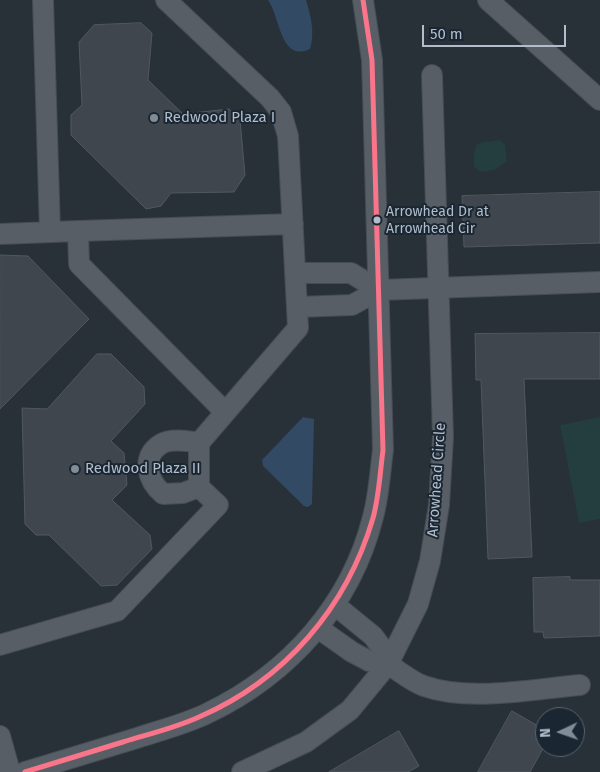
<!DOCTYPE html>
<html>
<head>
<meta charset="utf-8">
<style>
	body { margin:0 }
	#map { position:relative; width:600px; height:772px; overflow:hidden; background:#283038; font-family:"Fira Sans",sans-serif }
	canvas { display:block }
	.north { position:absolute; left:535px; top:707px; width:50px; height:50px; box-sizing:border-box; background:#1a2733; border:1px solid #56636f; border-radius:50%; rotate:267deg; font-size:14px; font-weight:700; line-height:20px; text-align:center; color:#b1bdca }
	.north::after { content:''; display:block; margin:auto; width:18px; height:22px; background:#818c97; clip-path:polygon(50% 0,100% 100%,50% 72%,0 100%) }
	.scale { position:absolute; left:422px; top:25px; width:144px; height:22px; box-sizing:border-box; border:2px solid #b1bdca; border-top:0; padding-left:6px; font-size:15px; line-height:18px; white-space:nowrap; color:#b1bdca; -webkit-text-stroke:4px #1a2733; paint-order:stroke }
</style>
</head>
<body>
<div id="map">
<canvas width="600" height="772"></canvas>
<div class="north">N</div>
<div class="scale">50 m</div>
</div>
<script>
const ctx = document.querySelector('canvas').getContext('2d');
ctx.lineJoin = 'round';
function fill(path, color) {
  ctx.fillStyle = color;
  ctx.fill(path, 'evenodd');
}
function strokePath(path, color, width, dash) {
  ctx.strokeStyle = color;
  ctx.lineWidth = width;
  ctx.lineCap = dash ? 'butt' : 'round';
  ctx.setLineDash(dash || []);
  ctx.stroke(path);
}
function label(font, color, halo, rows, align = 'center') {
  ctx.font = font + ' "Fira Sans",sans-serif';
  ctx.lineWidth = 4;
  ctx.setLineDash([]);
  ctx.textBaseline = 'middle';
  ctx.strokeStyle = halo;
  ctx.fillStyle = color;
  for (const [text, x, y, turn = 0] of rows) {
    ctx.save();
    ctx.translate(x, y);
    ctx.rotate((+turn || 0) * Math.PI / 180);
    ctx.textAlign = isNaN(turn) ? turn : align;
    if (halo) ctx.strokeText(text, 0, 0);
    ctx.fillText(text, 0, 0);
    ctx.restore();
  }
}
const green = new Path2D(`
	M499,140L505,144L507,161L495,170L479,172L474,166C474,140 474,144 499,140Z
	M600,417V519L579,523L560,425Z`);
const water = new Path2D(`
	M268,0H306C311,17 315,32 310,49C280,63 280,16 268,0Z
	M303,417L314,419L312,504L308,507L304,506L263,466L262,460Z`);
const building = new Path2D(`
	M141,23L152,33L148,80L183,114L229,109L240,120L245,175L234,192L171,193L161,206L146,209L71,135V115L82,105L79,42L94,25Z
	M600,192V243L464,247L462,196Z
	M0,255L28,256L89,319L0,409Z
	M600,333V379H524L532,557L488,559L481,380H476L475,334Z
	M97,354H111L144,387L145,404L111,441L124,453L127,485L112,500L150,535L152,549L117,585L101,586L49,535H36L25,524L22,408L47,409Z
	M570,577V580H600V636L544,638L543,632H534L533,578Z
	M512,711L545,730V745L530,772H478Z
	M399,731L419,766L408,772H329Z`);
const minor = new Path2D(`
	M43,0L50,232
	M488,0L600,100
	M78,231L293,224
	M0,234L78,231L79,264L225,412
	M295,273H351L379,290
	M298,307L352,305L379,290L600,282
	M199,487L183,493L163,494C148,481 140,457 161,444C171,438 188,441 199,443
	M318,628L352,652L369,661L388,664L382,648L373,636L335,605
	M0,645L117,611L218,505L199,487V443L298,328L288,136L281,112L270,98L166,0
	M388,664C399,671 412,682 424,686C469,702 533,689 580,685
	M0,736L10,772
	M25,772C62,761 100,749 137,738C161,730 186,724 208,713C289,674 351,605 373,517C379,495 380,472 383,450L372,60L363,0
	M242,772L306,742L350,710L388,664L418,604L430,561L439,505L443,437L432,75`);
const bus1 = new Path2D(`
	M25,772C58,762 90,752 123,742C149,734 175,728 199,717C285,680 347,607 373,518C379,496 380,473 383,450L372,60L363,0`);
const markers = [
	[154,118,5,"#818c97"],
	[377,220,4.5,"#b1bdca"],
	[75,469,5,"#818c97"]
];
const busNames = [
	["Arrowhead Dr at",386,212],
	["Arrowhead Cir",386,229]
];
const poiNames = [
	["Redwood Plaza I",164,118],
	["Redwood Plaza II",85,469]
];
const streetNames = [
	["Arrowhead Circle",437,480,-86]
];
fill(green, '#243d3e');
fill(water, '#324a63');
fill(building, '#40464e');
strokePath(building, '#505860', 1);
strokePath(minor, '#464c52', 22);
strokePath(minor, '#585e66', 20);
strokePath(bus1, '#fa758a', 5);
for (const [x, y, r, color] of markers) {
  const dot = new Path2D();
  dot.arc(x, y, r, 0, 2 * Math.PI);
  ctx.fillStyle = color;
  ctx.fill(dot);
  strokePath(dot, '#1a2733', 2);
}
label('14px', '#b1bdca', '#1a2733', busNames, 'left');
label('15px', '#b1bdca', '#1a2733', poiNames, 'left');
label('15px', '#b1bdca', '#1a2733', streetNames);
</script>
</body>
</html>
